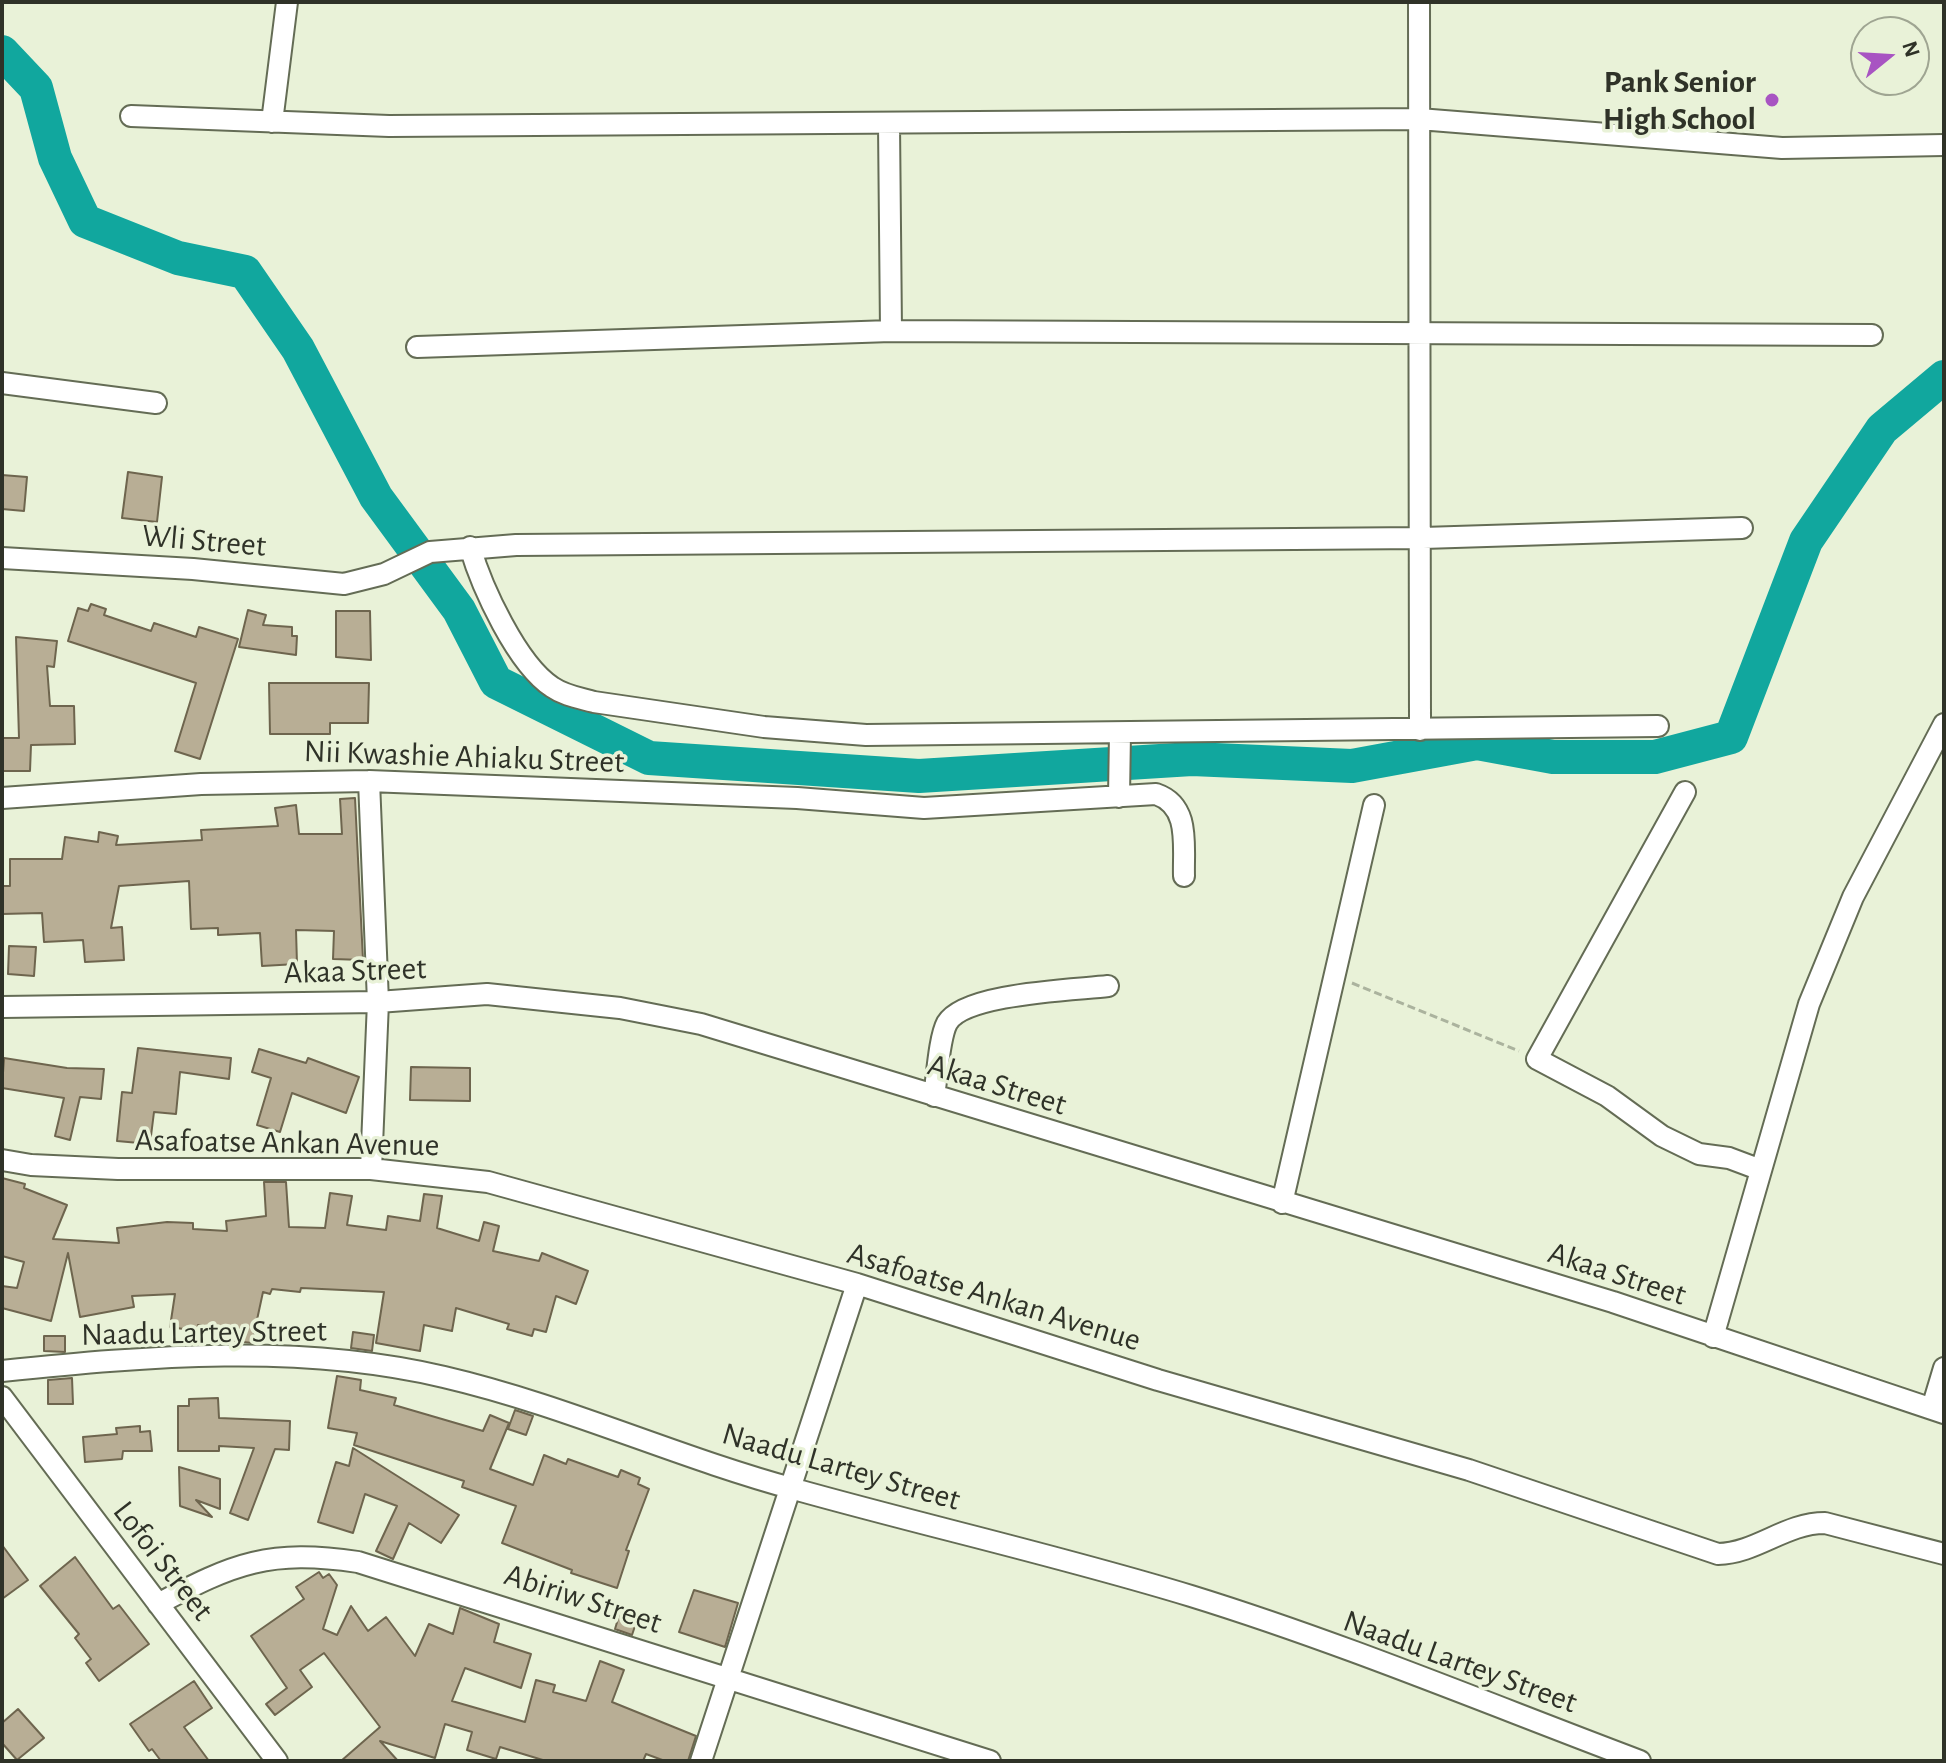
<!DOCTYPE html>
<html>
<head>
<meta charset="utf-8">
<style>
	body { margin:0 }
	#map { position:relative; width:1946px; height:1763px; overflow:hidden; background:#e9f2d8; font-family:"Alegreya Sans",sans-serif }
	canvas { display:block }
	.frame { position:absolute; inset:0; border:4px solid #2f3228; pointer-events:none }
	.north { position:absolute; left:1850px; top:16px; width:80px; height:80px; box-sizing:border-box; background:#e9f2d8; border:2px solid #9fa592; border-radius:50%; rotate:72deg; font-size:22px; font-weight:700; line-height:32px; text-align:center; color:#2f3228 }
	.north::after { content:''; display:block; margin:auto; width:28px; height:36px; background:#a854c2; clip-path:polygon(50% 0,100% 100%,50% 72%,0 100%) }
</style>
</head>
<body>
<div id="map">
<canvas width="1946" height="1763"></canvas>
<div class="frame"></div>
<div class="north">N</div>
</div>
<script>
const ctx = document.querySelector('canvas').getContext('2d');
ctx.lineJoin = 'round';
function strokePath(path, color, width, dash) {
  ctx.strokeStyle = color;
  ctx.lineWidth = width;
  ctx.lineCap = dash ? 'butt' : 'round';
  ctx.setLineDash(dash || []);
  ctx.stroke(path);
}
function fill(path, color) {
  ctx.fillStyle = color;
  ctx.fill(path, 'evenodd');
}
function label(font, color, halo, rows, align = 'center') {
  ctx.font = font + ' "Alegreya Sans",sans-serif';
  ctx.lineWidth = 7;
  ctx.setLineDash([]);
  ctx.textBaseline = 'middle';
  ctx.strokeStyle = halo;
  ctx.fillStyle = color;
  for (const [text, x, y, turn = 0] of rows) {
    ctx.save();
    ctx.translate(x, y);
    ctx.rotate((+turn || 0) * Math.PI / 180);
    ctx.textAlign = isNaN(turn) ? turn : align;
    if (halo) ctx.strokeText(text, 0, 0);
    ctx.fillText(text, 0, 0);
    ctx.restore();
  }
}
const river = new Path2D(`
	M2,52L36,88L55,158L85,221L178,258L245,272L298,349L376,497L459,610L496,682L649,758L919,776L1192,759L1352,766L1477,743L1553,757H1655L1731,737L1806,541L1882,429L1944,377`);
const building = new Path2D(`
	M128,472L162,477L157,522L122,518Z
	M2,475L27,477L24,511L2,509Z
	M91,604L106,609L104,615L151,631L154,623L196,637L199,627L238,639L200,759L175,751L196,683L68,641L78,608L88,611Z
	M248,610L266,615L263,625L292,627V636H297L296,655L239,647Z
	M336,611H370L371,660L336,657Z
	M16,637L57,641L54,667L47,666L50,706H74L75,744L31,745L30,771H2V738H19Z
	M269,683H369L368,723H330V734H270Z
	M355,798L363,960L333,959L334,931L296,930L297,964L262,966L260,933L218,935V928L191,929L189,881L119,886L111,928L122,927L124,960L85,962L83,940L44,942L42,913L2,914V886H10V859H62L65,837L98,842L99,832L118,836L116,845L202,840L201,830L278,826L275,808L296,805L299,834H342L340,799Z
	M9,946L36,947L34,976L8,974Z
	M138,1048L231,1058L229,1079L180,1072L176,1114L154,1112L150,1144L117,1141L122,1092L132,1093Z
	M259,1049L306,1063L308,1058L359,1077L346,1113L292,1093L280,1132L257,1125L271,1078L252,1072Z
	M4,1058L67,1068L104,1069L101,1099L80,1097L70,1140L55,1136L64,1098L2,1088Z
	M411,1067L470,1068V1101L410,1100Z
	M2,1178L25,1184L24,1188L67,1205L53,1239L119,1243L117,1228L167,1222L193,1223V1229L227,1231L226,1221L266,1216L264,1182H286L289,1227L325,1228L330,1193L352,1196L347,1225L386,1230L388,1216L420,1221L424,1194L442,1196L437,1228L479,1241L484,1222L499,1226L493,1251L539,1261L542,1253L588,1271L576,1304L556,1296L546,1332L534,1329L532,1336L507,1329L509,1324L456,1308L452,1331L424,1325L420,1351L376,1343L384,1292L301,1288L300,1292L272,1289L270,1294L263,1292L252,1343L226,1340L228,1331L198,1325L197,1331L170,1327L175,1294L132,1296L134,1307L80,1317L68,1253L51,1321L2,1308V1286L17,1288L24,1262L2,1256Z
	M353,1332L374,1335L372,1351L351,1348Z
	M44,1336H65V1352L44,1351Z
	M337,1376L361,1380L360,1390L396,1398L394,1405L483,1431L490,1415L509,1423L490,1469L533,1485L544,1455L566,1464L568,1459L618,1477L621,1470L640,1478L638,1484L649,1489L626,1550L629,1551L617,1588L571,1573L572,1570L502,1543L516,1506L462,1487L464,1481L354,1445L357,1433L328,1428Z
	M72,1378L73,1404H48V1380Z
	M218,1398L219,1418L290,1421L289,1450L275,1449L248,1520L230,1513L254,1448L219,1446V1451H178V1406H189V1399Z
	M515,1410L533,1416L526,1435L508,1429Z
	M140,1426V1432L150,1431L152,1451H123L122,1459L85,1462L83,1437L117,1434L116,1428Z
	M353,1448L459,1515L441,1543L409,1523L393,1559L376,1551L397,1506L365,1494L353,1533L318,1522L336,1462L349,1466Z
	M179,1467L220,1479V1509L196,1500L212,1517L180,1506Z
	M2,1545L28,1580L2,1599Z
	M75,1557L113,1609L119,1605L149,1644L99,1681L86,1663L91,1659L75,1638L79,1634L40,1586Z
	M319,1572L323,1578L329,1574L337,1585L323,1629L337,1635L351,1606L368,1631L386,1617L415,1656L429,1624L453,1634L460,1608L499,1624L494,1642L531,1654L521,1688L465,1668L452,1701L525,1722L536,1680L555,1685L553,1692L586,1701L600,1661L624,1670L612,1702L696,1736L688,1761H665L646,1754L643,1761H546L500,1747L496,1759L467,1750L472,1732L445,1724L435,1758L380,1741L398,1761H341L380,1727L324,1653L300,1670L312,1687L275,1715L266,1704L287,1688L251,1636L304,1599L296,1587Z
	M694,1590L738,1603L725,1647L679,1632Z
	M621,1609L639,1614L632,1635L615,1629Z
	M194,1681L212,1708L184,1727L209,1761H161L152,1749L149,1751L130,1724Z
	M18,1709L44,1738L17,1760L2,1743V1723Z`);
const path = new Path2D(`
	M1352,983L1519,1051`);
const minor = new Path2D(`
	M1419,2L1420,730
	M131,116L389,126L1419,119L1782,148L1944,145
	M272,122L287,2
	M889,124L891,331
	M417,347L891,331L1872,335
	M2,383L156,403
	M470,547C482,588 517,664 552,687C565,696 580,698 594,702L764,727L866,735L1658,726
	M2,558L193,569L344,584L384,574L430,552L516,545L1423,538L1742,528
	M369,781L378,1002L371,1169
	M1685,792L1537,1059L1607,1096L1662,1136L1699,1154L1729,1158L1761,1170
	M1119,797L1120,733
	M2,798L201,784L369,781L797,798L924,808L1156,794C1191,806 1183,846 1184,876
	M2,1007L378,1002L487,994L620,1008L701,1024L1613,1302L1944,1413
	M934,1096C937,1078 939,1038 947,1023C964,993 1075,990 1108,986
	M2,1160L31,1165L118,1169H371L488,1182L857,1284L1158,1380L1469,1470L1718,1554C1757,1553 1785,1523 1825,1523L1944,1554
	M1282,1203L1374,805
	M1713,1337L1809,1004L1853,897L1944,724
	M2,1371C149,1356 300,1343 444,1377C564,1405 676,1457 794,1489C926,1526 1060,1556 1191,1596C1343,1643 1491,1705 1640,1761
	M2,1397L277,1761
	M1932,1408L1944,1368
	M158,1604C234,1563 270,1549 358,1562L990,1761
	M701,1761L857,1284`);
const markers = [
	[1772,100,8,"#a854c2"]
];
const poiNames = [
	["Pank Senior",1756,82],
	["High School",1756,119]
];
const streetNames = [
	["Wli Street",204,541,5],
	["Nii Kwashie Ahiaku Street",464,757,2],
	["Akaa Street",355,971,-2],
	["Akaa Street",997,1085,17],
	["Asafoatse Ankan Avenue",287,1143,1],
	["Akaa Street",1617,1274,18],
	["Asafoatse Ankan Avenue",994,1297,17],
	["Naadu Lartey Street",204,1333,-1],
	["Naadu Lartey Street",841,1467,16],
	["Lofoi Street",163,1561,52],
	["Abiriw Street",583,1599,18],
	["Naadu Lartey Street",1460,1662,20]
];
strokePath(river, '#11a79e', 34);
fill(building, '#b8ae95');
strokePath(building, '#6e654e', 2);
strokePath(minor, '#646c55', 24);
strokePath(path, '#abb39e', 3, [8, 4]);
strokePath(minor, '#fff', 20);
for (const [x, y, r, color] of markers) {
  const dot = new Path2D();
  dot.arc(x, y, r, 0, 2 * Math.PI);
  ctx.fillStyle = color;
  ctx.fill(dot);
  strokePath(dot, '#e9f2d8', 3);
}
label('bold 32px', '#2f3228', '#e9f2d8', poiNames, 'right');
label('32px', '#2f3228', '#e9f2d8', streetNames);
</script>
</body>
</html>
